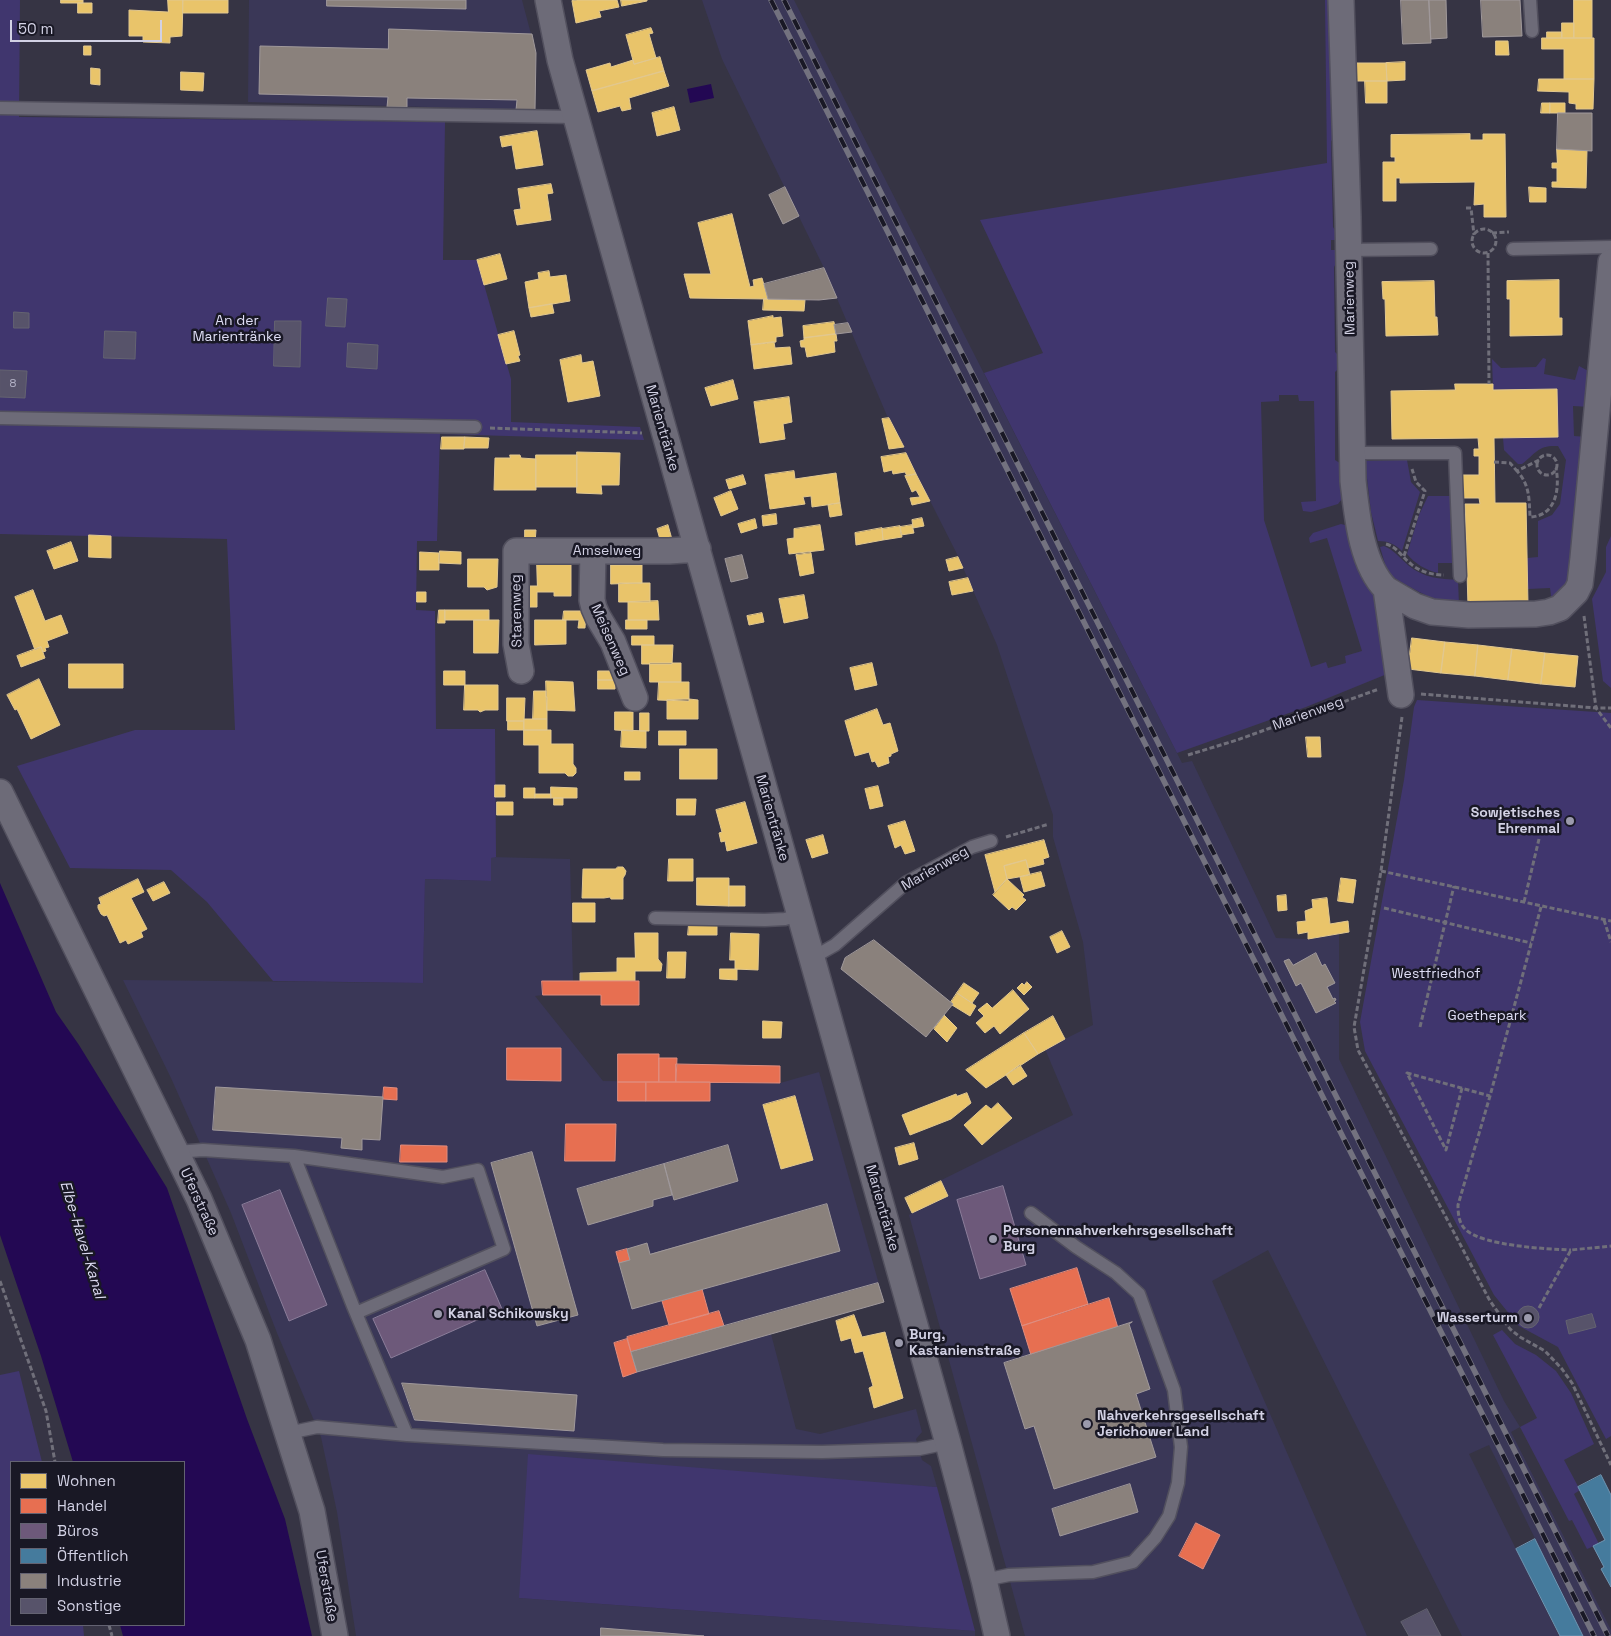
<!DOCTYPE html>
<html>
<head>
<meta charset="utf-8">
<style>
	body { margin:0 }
	#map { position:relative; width:1611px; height:1636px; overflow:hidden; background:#363444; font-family:"Space Grotesk",sans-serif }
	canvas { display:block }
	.legend { position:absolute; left:10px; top:1461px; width:175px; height:165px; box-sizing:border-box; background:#191825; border:1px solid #636271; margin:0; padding:6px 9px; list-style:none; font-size:15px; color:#d2d1e4 }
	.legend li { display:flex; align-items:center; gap:10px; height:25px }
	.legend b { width:25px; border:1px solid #636271 }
	.scale { position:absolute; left:10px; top:20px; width:152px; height:22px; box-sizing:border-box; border:2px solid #d2d1e4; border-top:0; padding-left:6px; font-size:15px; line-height:18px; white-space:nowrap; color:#d2d1e4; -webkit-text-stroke:4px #191825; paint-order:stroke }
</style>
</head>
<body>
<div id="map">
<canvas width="1611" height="1636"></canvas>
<ul class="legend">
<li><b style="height:14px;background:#e9c46a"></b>Wohnen</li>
<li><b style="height:14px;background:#e76f51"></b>Handel</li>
<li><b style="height:14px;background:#6d597a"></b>Büros</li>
<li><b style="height:14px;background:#457b9d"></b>Öffentlich</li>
<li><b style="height:14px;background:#8a817c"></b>Industrie</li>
<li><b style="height:14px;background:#57536a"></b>Sonstige</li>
</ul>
<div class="scale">50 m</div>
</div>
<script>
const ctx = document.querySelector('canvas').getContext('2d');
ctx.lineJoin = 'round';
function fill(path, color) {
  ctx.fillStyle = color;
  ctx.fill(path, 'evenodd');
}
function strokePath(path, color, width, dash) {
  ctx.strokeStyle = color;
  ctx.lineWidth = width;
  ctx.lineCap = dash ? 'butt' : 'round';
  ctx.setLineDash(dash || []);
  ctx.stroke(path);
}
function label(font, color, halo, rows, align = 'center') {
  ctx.font = font + ' "Space Grotesk",sans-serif';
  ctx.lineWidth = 5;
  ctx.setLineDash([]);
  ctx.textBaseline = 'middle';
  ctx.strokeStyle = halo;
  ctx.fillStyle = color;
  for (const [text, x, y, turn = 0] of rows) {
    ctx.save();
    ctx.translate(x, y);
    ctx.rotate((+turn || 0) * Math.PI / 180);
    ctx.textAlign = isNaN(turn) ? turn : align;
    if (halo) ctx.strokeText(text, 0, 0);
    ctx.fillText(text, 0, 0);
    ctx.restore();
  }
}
const built = new Path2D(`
	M249,0H522L536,53L535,110L248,102Z
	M702,0H794L1177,753L1182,763L1192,761L1276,938L1308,939L1339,933V1059L1504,1401L1520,1427L1511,1432L1611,1630V1636H1583L1489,1445L1469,1454L1559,1636H1462L1268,1250L1212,1281L1367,1636H1025L909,1215L912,1213L905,1198L1073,1115L1045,1049L1093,1025L1083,942L1053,837V815L997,645L957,554L888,418L824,268L722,59Z
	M491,857L570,859L573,981H543V995L535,996L603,1081L780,1083L819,1072L884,1302L771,1334L796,1429L820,1434L916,1409L922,1432L916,1439L922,1460L931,1466L937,1487L842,1481L519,1598L975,1631V1636H356L337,1512L321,1437L277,1333L231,1213L171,1078L123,980L423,983L425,879L490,881Z`);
const green = new Path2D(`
	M0,0H20L19,117L445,122L443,260H477L511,379V422L640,427L644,440L440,434L437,541H417L416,610L435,611L436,729H495L496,857L491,858V881L425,879L423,983L273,981L207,902L171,870L70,868L17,766L135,730H235L227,539L0,534Z
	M1325,0H1332L1337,136L1331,141L1333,227L1339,237L1340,240H1331V250H1340V257L1334,267L1335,352L1343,360V364L1335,372V460L1343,465L1345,495L1338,504L1311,512L1303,511L1301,502L1316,501L1314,401H1299L1298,395H1279V401L1261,402L1264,520L1311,667L1326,662L1328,668L1346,663L1345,656L1362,651L1327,538L1310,543L1309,538L1313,533L1341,524L1353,527L1377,592L1387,674L1306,707L1177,753L984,373L1043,353L980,220L1327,163Z
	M1543,358L1546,359L1544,374L1575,380L1579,366L1594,374L1590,407L1573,406L1574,436L1587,437L1570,582L1552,602L1550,588L1528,589L1527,558L1538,557V521L1552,515L1560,504L1566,460L1558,446C1538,445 1536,453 1522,464H1518L1504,450L1503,438L1557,389L1493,390L1492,359L1501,368L1536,367Z
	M1407,460L1411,482L1420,492L1402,551C1395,544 1388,541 1378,541L1371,512L1365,461Z
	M1428,496H1451L1455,563H1438V573C1426,570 1415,564 1407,554L1419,515Z
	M1611,536V688L1603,681L1592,599L1606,572V547Z
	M1384,546C1394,550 1401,559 1409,566C1424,578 1440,579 1458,580L1459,605C1430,600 1413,589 1388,574L1380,547Z
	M1417,700L1611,713V1436L1606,1439L1558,1347L1519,1326L1494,1295L1365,1051L1360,1022L1404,780L1414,707Z
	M1502,1330L1515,1344L1536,1355L1556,1371L1571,1393L1594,1444L1564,1460L1580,1490L1574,1494L1599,1544L1587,1549L1572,1520L1569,1521L1520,1427L1537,1418L1493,1335Z
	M19,1371L42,1462H11V1625H83L84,1636H0V1375Z
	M528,1454L937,1487L975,1631L519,1598Z`);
const water = new Path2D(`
	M711,84L714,98L690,103L687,89Z
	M0,883L56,1012L79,1045L167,1188L247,1419L285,1519L312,1636H123L120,1625H184V1462H73L41,1356L0,1235Z`);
const homes = new Path2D(`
	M61,0H83V3H61Z
	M168,0H183L182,36L170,37V43L143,42V36H129V10L168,12Z
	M183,0H228V13H183Z
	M577,0H617L619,7L599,11L601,17L576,23L572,1Z
	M621,0H647V1L622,6Z
	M1574,0H1592V38H1574Z
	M78,3H92V13H78Z
	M1562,23H1574V38H1562Z
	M651,28L653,33L649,34L656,58L634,64L626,35Z
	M1547,32H1562V38H1547Z
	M1542,38H1594V79H1564V49H1542Z
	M1496,41H1508L1509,55H1496Z
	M84,46H91V55H84Z
	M660,57L664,71L592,91L586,70L610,63L611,67L633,60L634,64Z
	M1405,62V80L1387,81L1386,63Z
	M1355,63H1386L1387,81H1355Z
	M91,68L100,69V85L91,84Z
	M664,71L669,86L629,98L631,109L622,111L620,106L598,112L592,91Z
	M181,72L204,73L203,91L181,90Z
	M1539,79H1594L1593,109H1576V104L1569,103V92L1538,91Z
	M1365,81H1387V103H1366Z
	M1542,103H1550V113H1541Z
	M1550,103H1565V113H1550Z
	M674,107L680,130L657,136L652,113Z
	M537,131L543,165L516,169L512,145L502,147L500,137Z
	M1470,134V140H1483V134H1505L1506,217H1484V204L1474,205L1475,182L1400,183V178H1396V201H1383V162H1395V157H1391V135Z
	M1557,149L1587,150L1586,188L1552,187V182H1557V168H1552V163H1557Z
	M551,184L553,193L547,194L551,220L517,225L514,210L521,209L518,189Z
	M1529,187L1546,188V202H1530Z
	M732,214L750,287L754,286L753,280L762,278L768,299L690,298L684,274H711L698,223Z
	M500,254L507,279L484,285L477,260Z
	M549,271L550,277L566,275L570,301L529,308L525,282L539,279L538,273Z
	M1559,280V318H1562V335L1510,336V299H1507V281Z
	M1434,281L1435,317H1437L1438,335L1386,336L1385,299H1383L1382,282Z
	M764,299L805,300L804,311L763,310Z
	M552,304L554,313L531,317L529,308Z
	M773,316V318L781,317L783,336L776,337V342L751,345L748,321Z
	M834,322L836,334L804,338L803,326Z
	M514,331L520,355L518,356L520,361L506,364L498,335Z
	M836,334L837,341H834L835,352L807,357L805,347H801L800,341L804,340V338Z
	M774,342L775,348L790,347L792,364L754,369L751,345Z
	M581,355L582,363L593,361L600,396L568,402L560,360Z
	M733,380L738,399L711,406L705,388Z
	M1455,384H1493V390L1557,389L1558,437L1494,438L1495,503H1526L1528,605L1468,606L1465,504H1480L1479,498H1460L1459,475H1479V456H1474V449H1479L1478,438L1392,439L1391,391L1455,390Z
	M789,397L792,422L783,424L785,439L760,443L754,402Z
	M889,418L904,447L889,449L882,419Z
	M442,437H465L464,449H441Z
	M465,437L489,438L488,448H464Z
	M577,452L620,453L619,485H601L602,494L577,493Z
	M906,453L916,474L907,476L905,472L893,474L892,470L884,472L881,457Z
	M510,455H520L521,458L536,459V490H494L495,458H510Z
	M536,455H577V487H536Z
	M794,471L795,479L836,473L840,503L812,507L811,496L803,497L805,504L770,509L765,475Z
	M916,474L930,501L912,505L910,498L920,497L916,490L912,492L905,476Z
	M743,475L746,484L729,489L726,480Z
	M731,491L738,509L721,516L714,498Z
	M840,503L842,515L830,517L828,505Z
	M776,514L777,524L763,526L762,516Z
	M922,518L924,526L913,528L912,520Z
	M755,519L757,528L741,533L738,524Z
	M668,525L673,543H661L657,529Z
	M820,525L824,550L789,554L787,539L794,538V529Z
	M912,525L914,533L901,535L900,527Z
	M900,526L902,537L883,540L882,529Z
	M882,528L883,540L856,545L855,533Z
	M525,530H536L535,543H525Z
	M89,535L111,536V558L89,557Z
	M71,542L78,561L54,569L47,551Z
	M440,551L461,552V564L439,563Z
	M420,552L439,553V570H420Z
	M811,553L814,573L800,576L796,555Z
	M958,557L963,568L949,571L946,560Z
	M468,559H498L497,587L487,590L484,587H468Z
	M537,563H571V596H554V592H537V607H525V586H537Z
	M611,565H642V583L611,584Z
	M968,578L973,591L952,595L949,582Z
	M619,583H650V602H619Z
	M33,590L45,621L61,615L68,633L47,641L49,647L45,648L46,651L43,652L41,647L35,650L15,597Z
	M417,592H426V602H417Z
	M804,595L808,618L784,623L779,599Z
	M658,601L659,620H628V602Z
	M439,610H445V623H438Z
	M445,610H489V620H445Z
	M564,611H586L585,628H578L579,620H563Z
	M762,613L764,622L749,625L747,616Z
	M474,620H499L498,653H474Z
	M535,620H566V644L535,645Z
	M626,620H647V629H626Z
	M632,636H654V645H632Z
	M1412,638L1445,642L1441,673L1408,669Z
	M1445,642L1478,645L1475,676L1441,673Z
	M642,645H673L672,664H642Z
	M1478,645L1512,649L1508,680L1475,676Z
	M41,647L45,658L21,667L17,656Z
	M1512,649L1545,653L1541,684L1508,680Z
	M1545,653L1578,656L1575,687L1541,684Z
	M650,663H681V682H650Z
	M872,663L877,685L855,690L850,668Z
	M69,664H123V688H69Z
	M444,671H465V685H444Z
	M598,671H615V680H598Z
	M39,679L60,725L31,739L17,709L15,710L7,695Z
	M598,680H615V689H598Z
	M546,681L573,682L575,711L547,710Z
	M659,682H689V701L658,700Z
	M465,685H498V710H485L480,712L478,710H464Z
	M534,691H546V697H547V719H533Z
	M507,698H525L524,721H507Z
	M689,699L698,700V719H667V700Z
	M877,709L883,725L890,723L898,751L891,754V756L888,757L889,763L878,767L875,761L872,762L869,752L855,756L845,721Z
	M615,712H633V731L615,730Z
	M640,713H649V731H640Z
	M524,719H547V730H524Z
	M508,721H524V730H508Z
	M524,730H551V744H573V764L576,768V773L573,776H568L565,773H539V745H524Z
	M622,730L646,731V748L621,747Z
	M659,731H686V745H659Z
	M1306,737H1320L1321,757H1308Z
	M680,749H717V779H680Z
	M625,772H640V780H625Z
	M495,785H505V797H495Z
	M878,786L883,806L870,809L865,789Z
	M551,787L577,788V798H551Z
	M524,788H535V798H524Z
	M535,794H551V798H535Z
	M554,798H563V805H554Z
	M677,799H696L695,815H677Z
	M497,802H513V815H497Z
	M745,802L757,843L727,851L725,841L721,842L719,833L722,832L716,810Z
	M905,821L915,851L905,854L901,845L895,848L888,826Z
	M823,835L828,853L812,858L806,840Z
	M1044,840L1049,857L1043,859L1044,864L1028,868L1026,860L1004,866L1007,879L995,892L985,855Z
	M669,859H693V881H668Z
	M1026,860L1030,875L1007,879L1004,866Z
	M618,867H623L626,871L625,875L623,878V899H611L610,897L604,898H582L583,869H615Z
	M1041,872L1045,886L1024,892L1020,877Z
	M697,878H729V906L697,905Z
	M1341,878L1356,880L1353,903L1338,901Z
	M138,879L144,892L131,898L147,929L141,932L143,937L128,944L126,940L120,943L107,915L104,916L101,914L98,908V905L101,904L99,898Z
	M1007,879L1024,895L1022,897L1026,900L1016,910L1012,907L1009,910L993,895Z
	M164,882L170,893L153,901L147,890Z
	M729,886H745V906H729Z
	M1286,895L1287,910L1278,911L1277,896Z
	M1327,898L1330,924L1348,921L1349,932L1308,939V932L1298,934L1297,922L1306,921L1305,911L1313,908L1312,900Z
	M573,903H595V922H573Z
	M689,924H717V935H688Z
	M1062,931L1070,947L1057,953L1050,937Z
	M635,933H658V959L662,964L661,971H635V981H580V973L617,972V958H635Z
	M731,933L759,934L758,970L735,969V960H730Z
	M668,952H686L685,978H667Z
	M720,969H737V980L720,979Z
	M1027,982L1032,987L1024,995L1017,988L1022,983L1024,985Z
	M964,983L979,993L972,1003L957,993Z
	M1013,990L1029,1009L1000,1034L994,1026L985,1033L976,1023L984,1016L978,1010L987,1003L992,1008Z
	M957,993L976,1006L970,1016L952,1005L953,1004L951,1002Z
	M944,1015L957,1028L947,1042L934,1029Z
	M1053,1016L1065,1039L1038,1054L1024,1033Z
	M763,1021L782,1022L781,1038H763Z
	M1024,1033L1038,1054L986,1088L966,1070Z
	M1020,1065L1027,1076L1013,1085L1006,1075Z
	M967,1093L971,1103L951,1119L910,1135L902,1115L956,1094L957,1096Z
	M795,1096L813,1160L781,1169L763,1105Z
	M998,1103L1012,1118L982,1145L964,1125L986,1105L991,1109Z
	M914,1143L918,1159L899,1165L895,1148Z
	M941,1181L948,1196L912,1213L905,1198Z
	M854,1315L862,1337L885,1332L903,1398L874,1408L869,1388L873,1386L863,1351L855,1353L851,1338L841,1341L836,1321Z`);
const shops = new Path2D(`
	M542,981H639V1005H601V995H543Z
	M507,1048H561V1081L507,1080Z
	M618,1054H659V1082H618Z
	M659,1058H677L676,1082H659Z
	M676,1064L780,1066V1083L676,1082Z
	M618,1082H646V1101H618Z
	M646,1082H710V1101H646Z
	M384,1087L397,1088V1100L383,1099Z
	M566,1124H616L615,1161H565Z
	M401,1145L447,1146V1162H400Z
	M627,1249L630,1260L619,1263L616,1252Z
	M1077,1268L1088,1304L1022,1326L1010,1289Z
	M702,1289L709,1314L669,1325L662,1301Z
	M1109,1298L1118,1328L1031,1355L1022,1326Z
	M719,1311L724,1326L631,1352L627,1337Z
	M627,1339L637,1372L623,1377L614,1343Z
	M1196,1523L1220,1535L1203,1569L1179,1556Z`);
const offices = new Path2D(`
	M1003,1186L1026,1265L980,1279L957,1200Z
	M280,1190L327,1305L289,1321L242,1205Z
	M485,1270L502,1309L391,1358L373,1319Z`);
const public = new Path2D(`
	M1601,1475L1611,1495V1587L1601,1569L1604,1567L1593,1546L1605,1540L1578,1487Z
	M1535,1539L1583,1636H1560L1516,1549Z`);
const industry = new Path2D(`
	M327,0H466V9L327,6Z
	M1401,0H1429L1431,43L1403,44Z
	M1429,0H1446L1447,38L1431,39Z
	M1481,0H1520L1522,36L1483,37Z
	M389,29L532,34L536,53L535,110H516L517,100L407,98V107H387L388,97L259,94L260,46L388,49Z
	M1558,113H1592V151L1557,149Z
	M785,187L799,216L783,224L769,195Z
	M824,268L837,298L819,300L768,299L764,284Z
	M848,323L852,332L836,334L834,325Z
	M742,555L748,578L731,582L725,559Z
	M874,940L953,1004L926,1037L841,969L845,958Z
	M1316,953L1322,966L1325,964L1335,983L1327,987L1333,999L1335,998L1336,1000L1334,1001L1336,1003L1316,1013L1301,983L1296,986L1284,961L1289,959L1293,965Z
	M216,1087L383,1097L380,1140L362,1139V1150L341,1148L342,1138L213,1130Z
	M728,1145L738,1181L674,1200L664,1164Z
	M532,1152L578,1315L537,1326L491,1163Z
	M664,1164L672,1195L653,1200V1206L588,1225L577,1189Z
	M827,1204L840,1251L632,1309L619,1263L630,1260L627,1249L647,1243L650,1254Z
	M878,1283L884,1302L637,1372L631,1352Z
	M1132,1322L1129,1324L1150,1389L1136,1394L1156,1457L1054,1489L1034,1426L1025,1429L1004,1363Z
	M402,1383L577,1395L574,1431L415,1420Z
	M1130,1484L1138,1512L1060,1536L1052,1509Z
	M601,1628L704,1636H601Z`);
const building = new Path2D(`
	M328,298L347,299L345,327L326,326Z
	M14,312L29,313V328H14Z
	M275,321H301L300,367L274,366Z
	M105,331L136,332L135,359L104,358Z
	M348,343L378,345L377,369L347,367Z
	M0,370L27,371L25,398L0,397Z
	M1517 1317a11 11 0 1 1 22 0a11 11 0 1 1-22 0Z
	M1592,1314L1596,1327L1569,1334L1566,1321Z
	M1427,1609L1441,1636H1409L1401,1622Z`);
const path = new Path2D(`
	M1466,208H1471L1474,235
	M1472 241a12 12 0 1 1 24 0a12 12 0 1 1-24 0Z
	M1492,233L1509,232
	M1488,253L1489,384
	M490,428L642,433
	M1537 465a10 10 0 1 1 20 0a10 10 0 1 1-20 0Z
	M1539,460L1517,471C1530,485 1529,499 1530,517C1556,516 1560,489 1556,468
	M1494,462L1510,463L1517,471
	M1386,544C1397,547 1402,557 1411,564C1420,572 1433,575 1444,575
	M1404,556L1425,491L1416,482L1412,469
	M1584,616L1596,708L1611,728
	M1421,694L1596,708H1611
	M1402,717L1381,871L1354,1027L1358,1050L1490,1301L1510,1329L1520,1337L1545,1351L1562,1369L1572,1383L1611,1465
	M1188,755L1237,740L1379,689
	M1006,837L1049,824
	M1381,871L1611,921
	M1524,902L1539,839
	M1541,907L1490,1096L1458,1205C1458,1214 1459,1224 1466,1230C1484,1246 1547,1249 1571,1250
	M1384,908L1531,943
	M1604,920L1611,942
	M1420,1027L1454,886
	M1462,1088L1446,1150L1407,1073L1490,1096
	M0,1281L46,1411L55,1462
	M1539,1308L1571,1250L1611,1246
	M109,1625L112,1636`);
const service = new Path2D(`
	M1530,0L1532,31
	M0,108L576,117
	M1513,249L1611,247
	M1349,250L1431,249
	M0,418L475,427
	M1351,453H1455L1460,576
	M655,918L765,920L785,919L799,915
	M812,958L835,945L907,882L972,847L991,841
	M176,1152L203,1150L294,1156L443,1177L478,1170L504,1249L356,1313
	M294,1156L353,1306L407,1435
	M288,1433L317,1427L407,1435L663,1450L822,1452L919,1449L948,1443
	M984,1580L1009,1575L1093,1572L1133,1562L1155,1538L1169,1516L1178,1483L1181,1447L1174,1390L1139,1294L1116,1273L1076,1247L1031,1213`);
const minor = new Path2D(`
	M548,0L560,60L948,1443L984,1580L997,1636
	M1341,0L1348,217L1353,481C1357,515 1361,564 1386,589L1401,695
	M593,552L592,600L594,608L598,617L613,642L635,698
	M1386,589L1415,606L1432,612L1469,615L1536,614L1549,612L1560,608L1576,592L1580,584L1583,558L1611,262
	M521,671L516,644V551H669L698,549
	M0,792L199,1199L258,1340L312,1511L335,1636`);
const rail = new Path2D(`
	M771,0L1594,1636
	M784,0L1608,1636`);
const markers = [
	[1570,821,5,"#9b9aac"],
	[993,1239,5,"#9b9aac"],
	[438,1314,5,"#9b9aac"],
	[1528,1318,5,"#9b9aac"],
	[899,1343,5,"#9b9aac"],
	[1087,1424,5,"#9b9aac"]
];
const numberNames = [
	["8",13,384]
];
const streetNames = [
	["Marienweg",1350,298,-91],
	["Marientränke",662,428,74],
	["Amselweg",607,551],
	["Starenweg",517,611,-91],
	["Meisenweg",610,640,66],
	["Marienweg",1308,714,-20],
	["Marientränke",772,818,74],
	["Marienweg",935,869,-30],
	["Uferstraße",199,1202,65],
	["Marientränke",882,1208,74],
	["Uferstraße",326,1586,80]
];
const parkNames = [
	["An der",237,321],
	["Marientränke",237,337],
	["Westfriedhof",1436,974],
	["Goethepark",1487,1016]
];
const poiNames = [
	["Sowjetisches",1560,813,"right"],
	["Ehrenmal",1560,829,"right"],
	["Personennahverkehrsgesellschaft",1003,1231],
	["Burg",1003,1247],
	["Kanal Schikowsky",448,1314],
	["Wasserturm",1518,1318,"right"],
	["Burg,",909,1335],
	["Kastanienstraße",909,1351],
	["Nahverkehrsgesellschaft",1097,1416],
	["Jerichower Land",1097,1432]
];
const waterNames = [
	["Elbe-Havel-Kanal",82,1240,73]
];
fill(built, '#3a3757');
fill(green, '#40366e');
fill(water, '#230853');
fill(homes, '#e9c46a');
strokePath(homes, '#e2c88f', 1);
fill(shops, '#e76f51');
strokePath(shops, '#e18c7d', 1);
fill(offices, '#6d597a');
strokePath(offices, '#8b7d9a', 1);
fill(public, '#457b9d');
strokePath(public, '#6f95b2', 1);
fill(industry, '#8a817c');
strokePath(industry, '#a0999b', 1);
fill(building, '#57536a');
strokePath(building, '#646371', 1);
strokePath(service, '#52505e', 15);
strokePath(minor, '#52505e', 28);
strokePath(path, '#706f7a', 3, [5, 2.5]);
strokePath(service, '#6d6b78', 12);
strokePath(minor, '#6d6b78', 25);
strokePath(rail, '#73727f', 5.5);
strokePath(rail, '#191825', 4, [11]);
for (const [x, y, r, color] of markers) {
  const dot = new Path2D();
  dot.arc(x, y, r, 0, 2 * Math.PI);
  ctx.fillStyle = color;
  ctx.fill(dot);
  strokePath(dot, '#191825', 2);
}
label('11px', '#b3b2c6', null, numberNames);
label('14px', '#d2d1e4', '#191825', streetNames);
label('14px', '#dfdef5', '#191825', parkNames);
label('bold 14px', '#d2d1e4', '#191825', poiNames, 'left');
label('italic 15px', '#dcdaf1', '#191825', waterNames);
</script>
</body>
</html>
